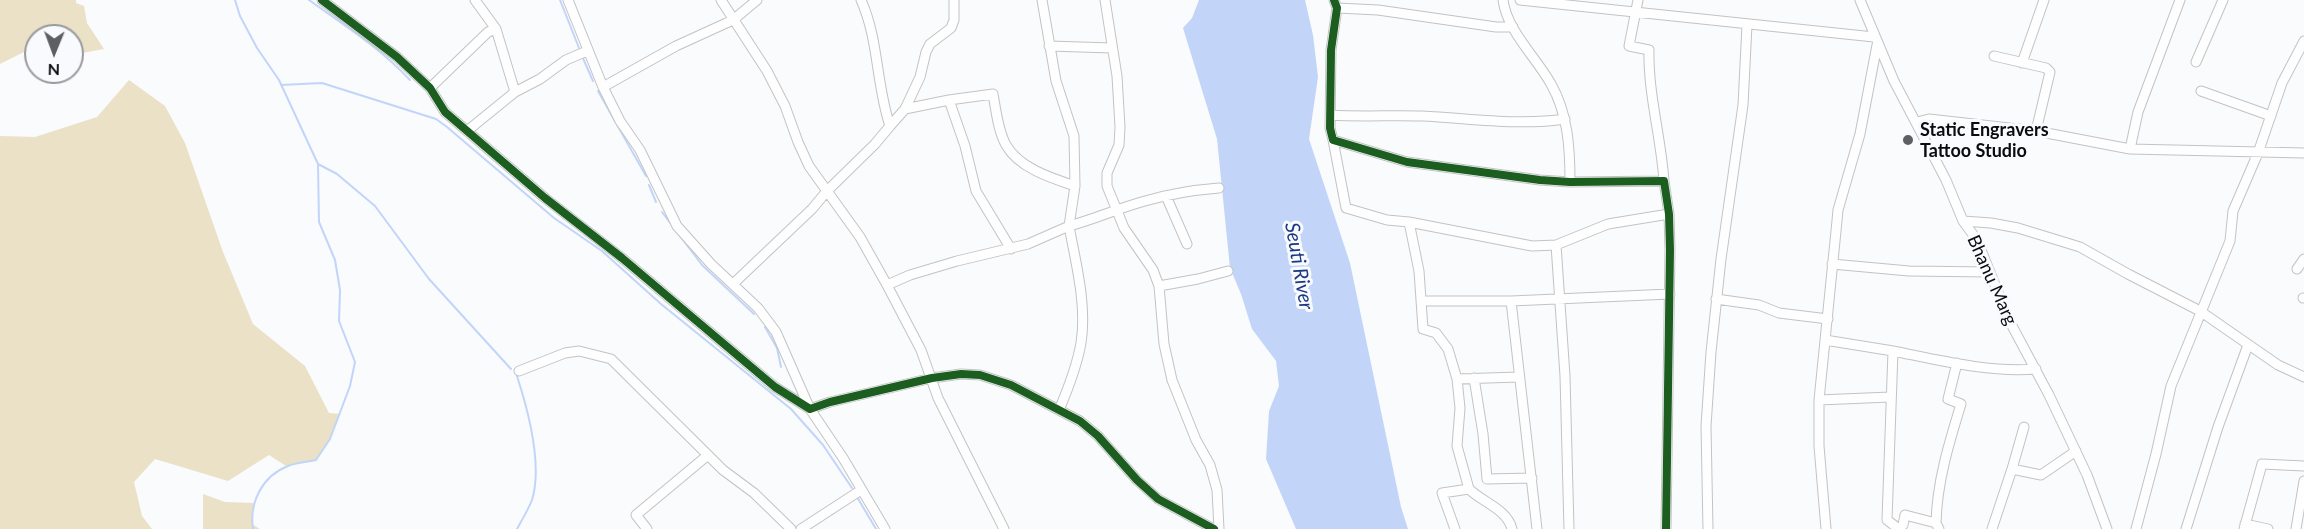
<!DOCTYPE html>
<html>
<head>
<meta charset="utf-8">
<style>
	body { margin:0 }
	#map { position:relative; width:2304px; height:529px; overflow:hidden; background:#f9fbfd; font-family:Lato,sans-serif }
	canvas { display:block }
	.north { position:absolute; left:24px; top:24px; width:60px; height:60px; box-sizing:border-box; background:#f8fafe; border:2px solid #999a9d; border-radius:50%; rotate:181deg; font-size:16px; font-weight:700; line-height:24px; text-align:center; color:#0a0b0c }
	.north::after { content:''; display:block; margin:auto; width:21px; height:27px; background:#5e5f60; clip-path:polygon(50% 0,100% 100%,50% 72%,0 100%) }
</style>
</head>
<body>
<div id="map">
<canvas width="2304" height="529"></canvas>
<div class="north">N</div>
</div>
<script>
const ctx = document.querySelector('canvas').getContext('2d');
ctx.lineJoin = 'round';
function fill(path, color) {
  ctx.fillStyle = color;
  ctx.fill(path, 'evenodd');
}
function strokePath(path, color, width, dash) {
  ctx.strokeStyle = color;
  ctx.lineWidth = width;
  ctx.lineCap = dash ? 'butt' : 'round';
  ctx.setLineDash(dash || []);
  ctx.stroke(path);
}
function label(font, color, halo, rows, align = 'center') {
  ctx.font = font + ' Lato,sans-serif';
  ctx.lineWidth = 6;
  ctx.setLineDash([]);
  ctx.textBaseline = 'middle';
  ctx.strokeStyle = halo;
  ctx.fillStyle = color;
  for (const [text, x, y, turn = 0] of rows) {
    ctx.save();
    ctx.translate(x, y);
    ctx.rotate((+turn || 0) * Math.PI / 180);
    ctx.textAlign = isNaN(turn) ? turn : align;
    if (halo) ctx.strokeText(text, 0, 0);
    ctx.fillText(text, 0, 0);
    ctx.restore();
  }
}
const green = new Path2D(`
	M0,0H76V3L84,6L87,23L104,49L72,55V36H36V54L24,52L0,64Z
	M129,80L165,106L185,143L223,252L253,324L305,366L329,413L340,414L330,439L316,460L286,466L269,455L228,481L155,459L134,482L142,516L152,529H0V136L35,137L97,117Z
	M203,494L225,502L254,503L252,524L260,529H203Z`);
const water = new Path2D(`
	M1199,0H1305L1313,35L1318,77L1309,139L1350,263L1401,507L1408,529H1296L1266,459L1269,411L1279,386L1276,361L1252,329L1241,294L1230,268L1217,139L1183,28L1192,18Z`);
const stream = new Path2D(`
	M235,0L240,16L257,48L279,80L318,164L319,222L335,260L340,290L339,321L355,362L350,386L330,439L316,460C307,462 296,463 288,466C262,476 249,503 253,529
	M309,0C344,25 380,48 410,80
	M560,0L579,48
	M582,56L593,81
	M281,85L322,83L436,119L447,127L554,218L602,251L661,304L791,409L823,445L852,488
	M598,91L646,176
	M318,164L337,174L375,206L429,279L511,369
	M649,185L656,202
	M662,212L702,265L754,314
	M765,327L777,348L781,367
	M517,376C528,410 543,464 532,500C528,510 522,520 517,529
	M857,497L876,529`);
const minor = new Path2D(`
	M322,0L397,57L430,88L445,112L545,198L622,258L775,387L810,409L830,402L932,378L961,374L980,375L1011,385L1080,421L1098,436L1137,480L1158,499L1214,529
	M475,0L496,29L515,92
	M568,0L603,87L620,121L640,150L677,226L711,264L758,308L776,332L810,409L843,458L885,529
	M721,0L767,71L785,106L798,142L809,166L860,237L887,285L921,350L938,398L1004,529
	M1042,0L1056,81L1074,136L1075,186L1069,226C1095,219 1119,208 1145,201C1169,194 1194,190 1219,188
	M1105,0L1117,76L1120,127L1119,145L1107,173V186L1124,228L1153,270L1159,286L1164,344L1172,380L1196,440L1210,465L1217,490L1219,529
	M1334,0L1337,8L1331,50L1330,128L1333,140L1407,162L1540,180L1570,182L1664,181L1669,214L1670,250L1666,529
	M1503,0C1507,31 1536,57 1551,84C1568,114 1570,148 1570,182
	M1520,0L1874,37
	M1638,0L1629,46L1649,50C1648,94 1661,137 1664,181
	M1860,0L1894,81L1946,180L1963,221L1977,240L2010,322L2049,395L2087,475L2107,529
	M1337,8L1378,10L1496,27H1513
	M1049,46L1112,48
	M1994,56L2046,68L2050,72L2036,131
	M2196,62L2223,0
	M2022,63L2044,0
	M603,87L676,46L733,20L757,0
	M430,88L488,32L496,29
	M2201,91L2271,116
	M949,100L993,94C996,110 998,131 1006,145C1019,168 1051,178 1075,186
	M905,109L949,100L965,146L976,191L1011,249
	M1331,115C1361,117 1392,115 1422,116C1469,118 1518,126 1565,119
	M1917,122L1929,119L2036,131L2130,149L2304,153
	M890,126L905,109L920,77L926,52L930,44L951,28L954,20V0
	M467,131L515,92L540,79L566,60L587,51
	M1333,140L1346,208L1387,220L1409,222L1532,246L1556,245L1608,224L1669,214
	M2130,149L2138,112L2180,0
	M1166,196L1187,244
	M1963,221L1991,223L2018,228L2080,247L2128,274L2200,311L2278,365L2304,377
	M1409,222L1419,271L1423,329L1436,333L1448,349L1457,379L1460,408L1457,446L1469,489L1442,493L1455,529
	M1556,245L1565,376L1569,529
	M1832,264L1909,271L1990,272
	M2297,269L2304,259
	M733,284L812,209L827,191L875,144L890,126C876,85 879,40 861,0
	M887,285L910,275L957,261L1028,244L1069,226C1076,264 1087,305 1081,343C1077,366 1068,389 1059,410
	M1159,286L1198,279L1228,271
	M2303,298H2304
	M1716,299L1759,305L1779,313L1828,319
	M1422,301H1511L1670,294
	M1511,301L1537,529
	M1825,340L1893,351
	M519,371L565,353L579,351L611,359L723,470L754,493L791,529
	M1474,378L1483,434L1487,479L1532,478
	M1457,379L1519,377
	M1819,400L1890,397
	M2012,469L2024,427
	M1469,489C1482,502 1507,509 1512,529
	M1936,523C1937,482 1949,443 1961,404L1948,399L1957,363
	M2245,524L2268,529
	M1899,528L1903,525L1905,515L1936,523L1939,529
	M647,529L636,515L708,455
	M801,529L861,490
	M1708,529L1706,426L1711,352L1721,259L1743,105L1747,25
	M1826,529L1819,446V400L1836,231L1838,210L1860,134L1877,45
	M1899,529L1887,520L1893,351C1938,360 1990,373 2036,369
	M1992,529L2012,469L2041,475L2076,451
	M2136,529L2156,454L2171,386L2230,241L2233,211L2258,153L2282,83L2304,41
	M2186,529L2218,427L2248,345
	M2244,529L2262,464L2304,466
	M2296,529L2304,481`);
const cycleway = new Path2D(`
	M322,0L397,57L430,88L445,112L545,198L622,258L775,387L810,409L830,402L932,378L961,374L980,375L1011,385L1080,421L1098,436L1137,480L1158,499L1214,529
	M1334,0L1337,8L1331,50L1330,128L1333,140L1407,162L1540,180L1570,182L1664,181L1669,214L1670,250L1666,529`);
const markers = [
	[1908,140,6,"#5e5f60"]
];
const poiNames = [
	["Static Engravers",1920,130],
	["Tattoo Studio",1920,151]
];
const streetNames = [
	["Bhanu Marg",1992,280,66]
];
const waterNames = [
	["Seuti River",1299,266,80]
];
fill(green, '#eae1c6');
fill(water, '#c2d5f9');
strokePath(stream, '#c2d5f9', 2);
strokePath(minor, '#c2c3c4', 11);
strokePath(minor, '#fefeff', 9);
strokePath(cycleway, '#1b5e20', 8);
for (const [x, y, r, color] of markers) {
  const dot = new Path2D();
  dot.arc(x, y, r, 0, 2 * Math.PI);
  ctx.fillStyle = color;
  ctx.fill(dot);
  strokePath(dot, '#f8fafe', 2);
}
label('bold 18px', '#0a0b0c', '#f8fafe', poiNames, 'left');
label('18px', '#0a0b0c', '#f8fafe', streetNames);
label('italic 20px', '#1a397f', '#f8fafe', waterNames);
</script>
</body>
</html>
